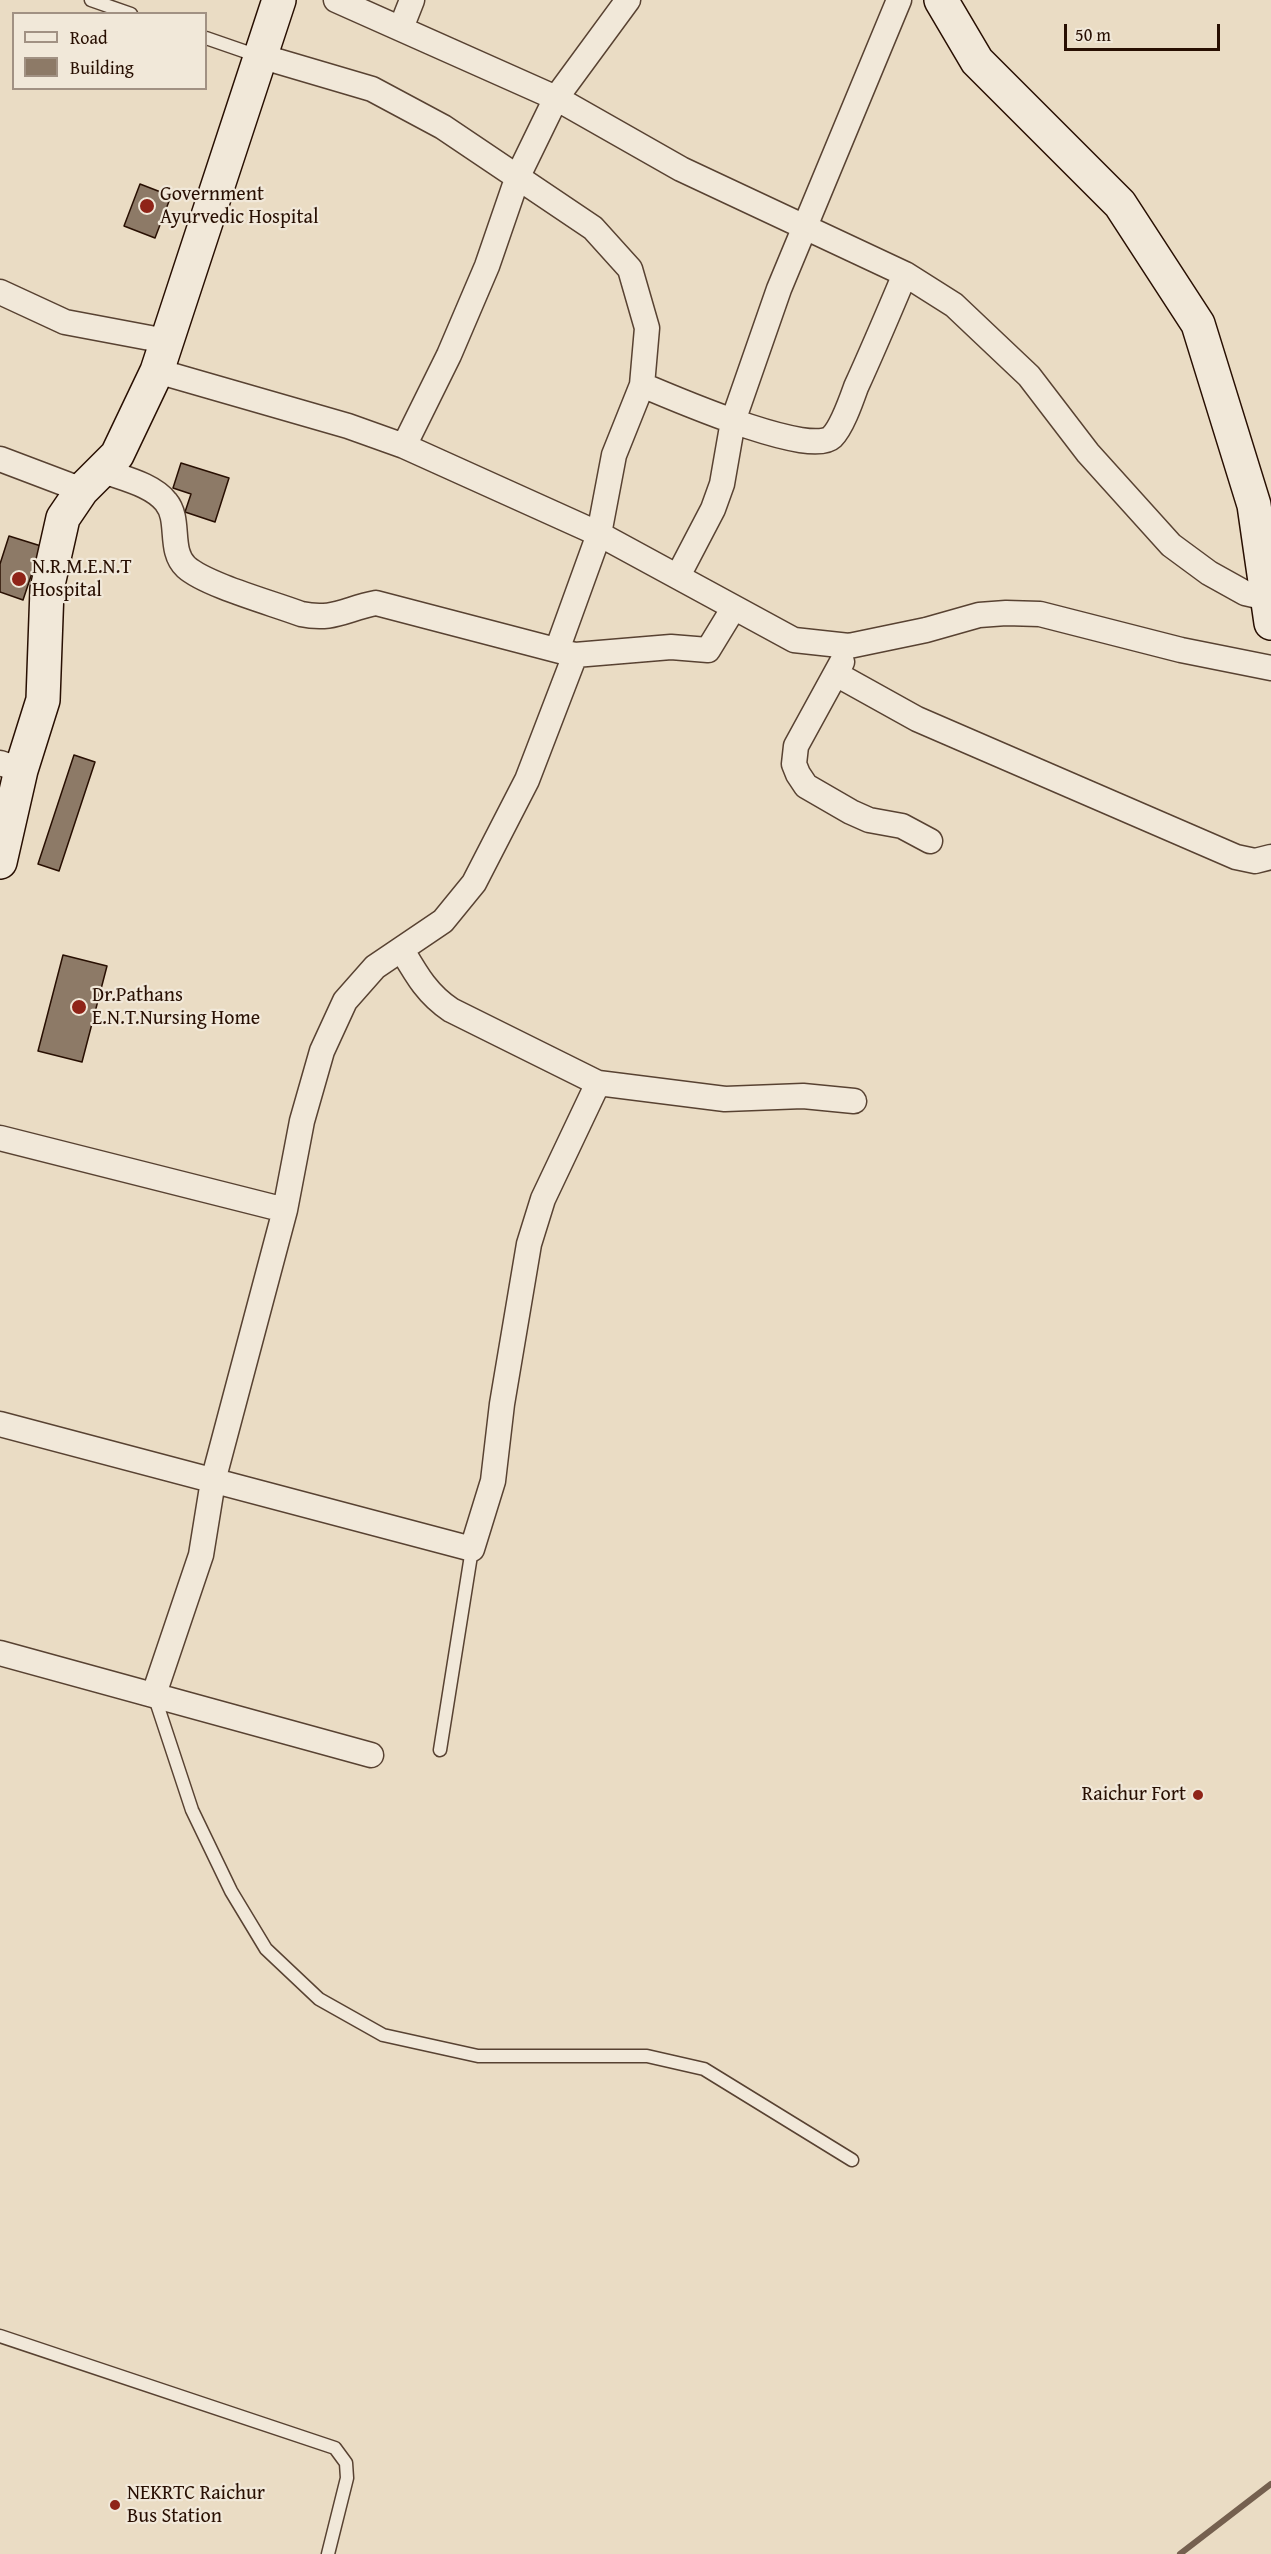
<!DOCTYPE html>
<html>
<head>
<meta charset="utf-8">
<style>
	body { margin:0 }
	#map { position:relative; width:1271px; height:2554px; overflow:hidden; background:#eadcc4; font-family:"Gentium Book Plus",serif }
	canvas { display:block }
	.legend { position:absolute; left:12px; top:12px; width:195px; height:78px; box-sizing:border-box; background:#f1e8d9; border:2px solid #a19183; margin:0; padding:8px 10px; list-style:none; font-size:18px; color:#280f02 }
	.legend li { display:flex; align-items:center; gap:12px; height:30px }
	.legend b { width:30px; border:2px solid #a19183 }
	.scale { position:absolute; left:1064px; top:24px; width:156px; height:27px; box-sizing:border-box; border:3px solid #280f02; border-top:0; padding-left:8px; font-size:18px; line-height:21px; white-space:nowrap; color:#280f02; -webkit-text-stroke:4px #f1e8d9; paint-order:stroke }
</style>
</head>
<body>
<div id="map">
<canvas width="1271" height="2554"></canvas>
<ul class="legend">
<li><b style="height:8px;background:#f1e8d9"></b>Road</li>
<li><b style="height:16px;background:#8d7a67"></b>Building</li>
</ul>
<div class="scale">50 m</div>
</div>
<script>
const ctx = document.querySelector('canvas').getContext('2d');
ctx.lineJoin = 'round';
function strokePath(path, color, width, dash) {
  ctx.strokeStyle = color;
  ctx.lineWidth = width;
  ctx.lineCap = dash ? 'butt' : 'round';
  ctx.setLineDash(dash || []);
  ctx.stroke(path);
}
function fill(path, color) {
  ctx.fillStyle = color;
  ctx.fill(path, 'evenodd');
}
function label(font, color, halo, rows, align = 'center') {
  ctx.font = font + ' "Gentium Book Plus",serif';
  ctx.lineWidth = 4.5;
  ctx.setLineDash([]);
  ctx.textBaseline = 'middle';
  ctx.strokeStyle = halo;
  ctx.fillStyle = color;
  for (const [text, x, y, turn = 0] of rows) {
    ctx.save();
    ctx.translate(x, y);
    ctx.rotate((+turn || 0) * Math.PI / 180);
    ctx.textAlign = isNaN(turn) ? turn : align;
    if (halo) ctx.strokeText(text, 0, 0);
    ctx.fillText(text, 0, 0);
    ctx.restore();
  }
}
const stream = new Path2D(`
	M1180,2554L1271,2484`);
const building = new Path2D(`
	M140,184L171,196L155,238L124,226Z
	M181,463L229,478L215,522L185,512L191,494L173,488Z
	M9,536L41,546L23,600L0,592V564Z
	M74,755L95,762L59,871L38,864Z
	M63,955L107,966L82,1062L38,1051Z`);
const lane = new Path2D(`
	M91,0L131,14
	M206,38L258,56
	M154,1695L192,1810L231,1891L266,1949L319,1999L383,2035L478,2056H647L704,2069L852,2160
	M440,1750L472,1549
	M0,2336L335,2448L346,2463L347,2478L328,2554`);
const street = new Path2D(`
	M336,0L556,98L681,169L905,274L954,305L1029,376L1088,453L1171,545L1209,573L1245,593L1267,598
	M401,28L412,0
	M260,56L372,89L443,127L593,228L630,269L647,328L642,385L614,455L599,534L557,650
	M0,292L65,322L166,341
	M157,371L348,426L404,446L599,534L794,640L849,646L926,630L979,615L1006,613L1040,614L1181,650L1271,668
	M642,385C671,397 810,458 832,437C842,427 851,401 856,387C873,350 889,312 905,274
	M404,446L449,355L487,266L518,176L556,98L628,0
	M0,459L82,490
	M101,470C121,478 152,484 166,502C181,520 168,550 186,567C206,585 272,603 301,614C333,621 345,609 376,603L575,655L671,647L708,650L733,609
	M678,576L713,509L722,484L733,421L779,289L899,0
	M842,662L796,746L794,764L798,774L806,786L851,812L869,820L902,826L930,841
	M836,674L917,719L1236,857L1255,861L1271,857
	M0,763L21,770
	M402,950C416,974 427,994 451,1010L598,1083L725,1099L803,1096L854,1101
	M0,1138L285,1210
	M0,1424L472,1549L493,1481L502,1404L529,1244L543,1199L598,1083
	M0,1653L371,1755
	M154,1694L201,1555L213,1481L285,1210L302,1121L322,1051L345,1001L375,967L443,921L474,883L527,780L575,655`);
const secondary = new Path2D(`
	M941,0L977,61L1120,204L1198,324L1254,505L1271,623
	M0,862L21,770L43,700L47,589L63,518L82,490L117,455L157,371L279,0`);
const markers = [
	[147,206,8,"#8f2418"],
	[19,579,8,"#8f2418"],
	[79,1007,8,"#8f2418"],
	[1198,1795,6,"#8f2418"],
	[115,2505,6,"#8f2418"]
];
const poiNames = [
	["Government",160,195],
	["Ayurvedic Hospital",160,218],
	["N.R.M.E.N.T",32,568],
	["Hospital",32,591],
	["Dr.Pathans",92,996],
	["E.N.T.Nursing Home",92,1019],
	["Raichur Fort",1186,1795,"right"],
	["NEKRTC Raichur",127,2494],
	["Bus Station",127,2517]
];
strokePath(stream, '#75604f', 6);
fill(building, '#8d7a67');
strokePath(building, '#280f02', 1.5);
strokePath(lane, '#584232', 15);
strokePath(street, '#584232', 27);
strokePath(secondary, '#280f02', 36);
strokePath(lane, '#f1e8d9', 12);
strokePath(street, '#f1e8d9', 24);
strokePath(secondary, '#f1e8d9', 33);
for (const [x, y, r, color] of markers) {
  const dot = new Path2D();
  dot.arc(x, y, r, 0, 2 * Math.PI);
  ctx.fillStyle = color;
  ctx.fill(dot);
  strokePath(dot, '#f1e8d9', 2);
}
label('20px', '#280f02', '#f1e8d9', poiNames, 'left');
</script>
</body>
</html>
